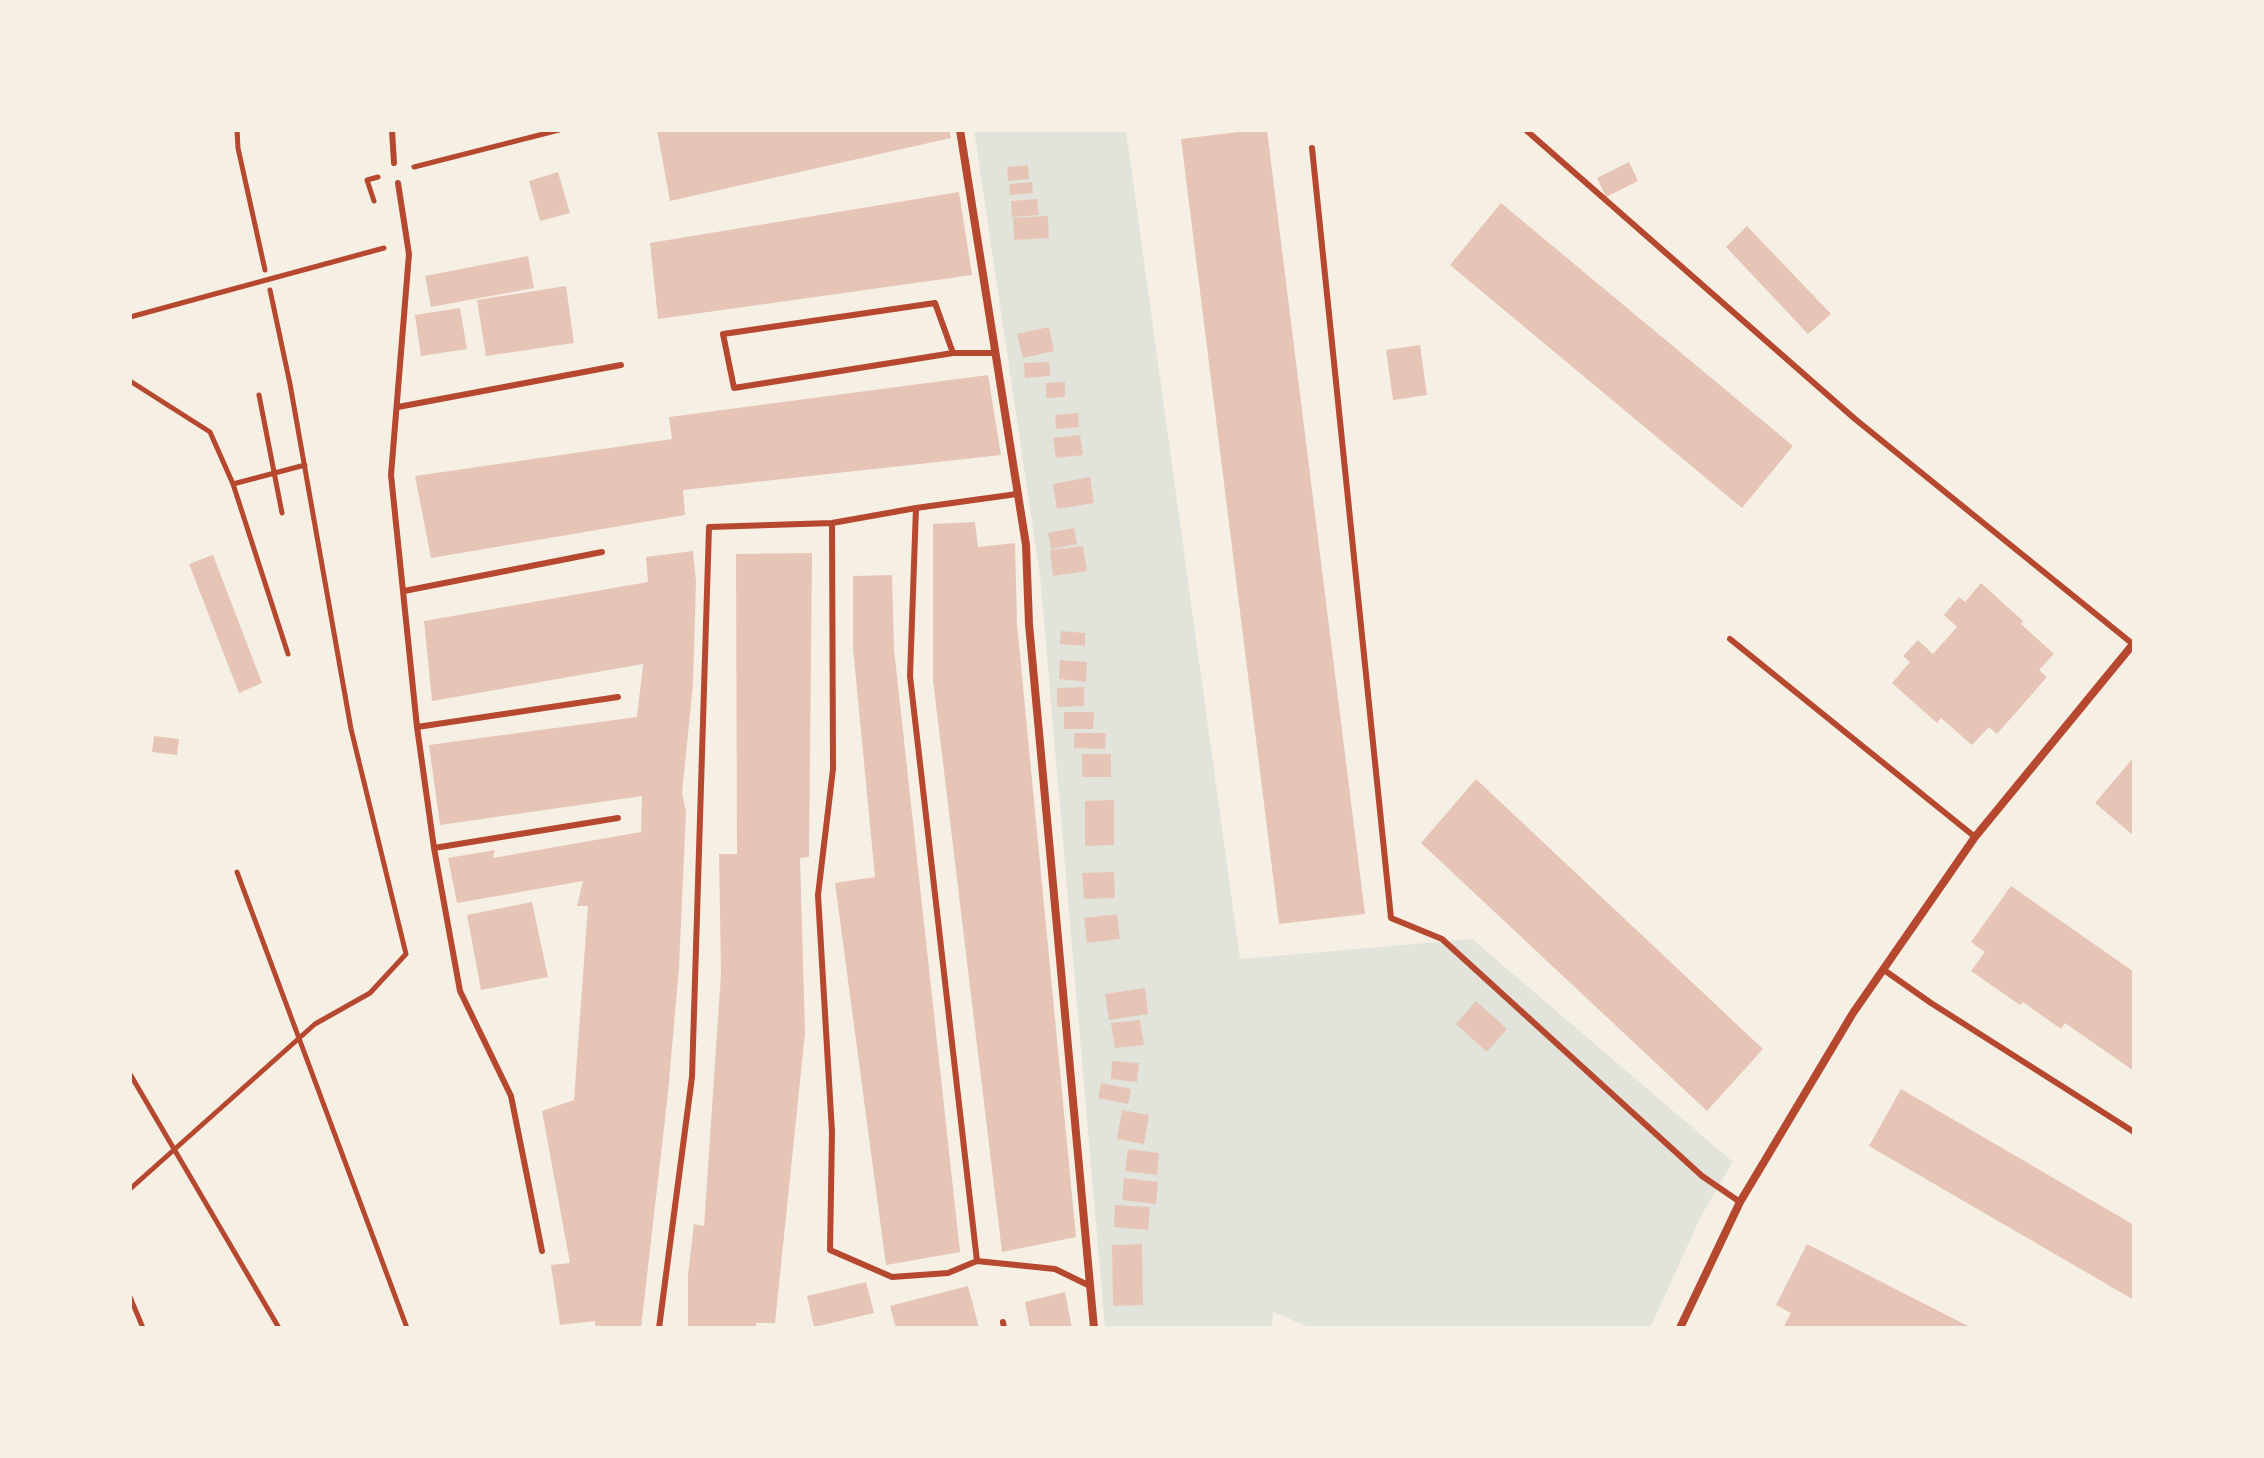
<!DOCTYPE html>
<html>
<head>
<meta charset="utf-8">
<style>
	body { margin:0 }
	#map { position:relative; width:2264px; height:1458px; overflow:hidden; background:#f6efe4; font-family:"Nunito Sans",sans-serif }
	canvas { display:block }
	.frame { position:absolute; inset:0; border:132px solid #f6efe4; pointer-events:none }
</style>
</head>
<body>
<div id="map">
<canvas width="2264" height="1458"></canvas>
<div class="frame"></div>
</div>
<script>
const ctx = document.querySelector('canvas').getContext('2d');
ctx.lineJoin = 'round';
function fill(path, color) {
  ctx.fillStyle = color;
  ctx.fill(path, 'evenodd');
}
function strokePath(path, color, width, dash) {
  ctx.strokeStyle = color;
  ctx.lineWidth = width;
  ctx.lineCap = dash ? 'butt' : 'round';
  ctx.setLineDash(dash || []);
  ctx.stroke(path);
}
const green = new Path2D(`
	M974,130H1126L1240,959L1472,939L1733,1162L1701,1216L1650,1328H1311L1273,1312L1272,1328H1105L1040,576Z`);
const building = new Path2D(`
	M657,130H949L951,138L670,201Z
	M1255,130H1267L1365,914L1279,924L1181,139Z
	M1629,162L1638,181L1606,197L1597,178Z
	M1028,165L1029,179L1008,181L1007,167Z
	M558,172L570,213L540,221L529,181Z
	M1032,182L1033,193L1010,195L1009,184Z
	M959,192L972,275L658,319L650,243Z
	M1037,199L1039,215L1012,217L1011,201Z
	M1501,203L1793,446L1742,508L1450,265Z
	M1048,216L1049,238L1014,240L1013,218Z
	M1747,226L1831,314L1808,334L1726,247Z
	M528,256L534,288L431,307L425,276Z
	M566,286L574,343L486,356L477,300Z
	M460,308L467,349L421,356L415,315Z
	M1049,327L1054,351L1023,358L1017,334Z
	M1420,345L1427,395L1393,400L1386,350Z
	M1049,362L1050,376L1025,378L1024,363Z
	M988,375L1001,455L683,490L685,515L431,558L415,476L672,439L669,417Z
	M1065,382V397L1046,398V383Z
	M1078,413L1079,427L1056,429L1055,415Z
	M1080,435L1083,455L1056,458L1053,438Z
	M1090,477L1094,503L1057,509L1053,484Z
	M975,522L978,547L1015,543L1017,624L1076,1237L1002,1252L933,680V524Z
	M1074,528L1077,544L1051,549L1048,533Z
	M1083,546L1087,571L1053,576L1050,550Z
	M693,551L696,582L693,684L682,793L686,812L679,967L668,1093L641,1328H595V1321L560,1325L551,1265L570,1263L542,1111L574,1100L588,906H577L583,881L457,903L448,858L495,850L493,858L641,832L642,796L440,825L429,745L637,717L643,664L432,701L424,621L648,582L646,557Z
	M812,553L809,857L800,858L805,1033L775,1323H756L757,1328H688V1275L694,1224L704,1226L721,975L719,854H737L736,554Z
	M213,555L262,683L239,693L189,564Z
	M892,575L894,649L960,1252L886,1265L835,883L875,877L853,648V576Z
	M1981,583L2023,621L2021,624L2054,654L2039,670L2047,677L1997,734L1989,727L1972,745L1941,718L1937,723L1892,683L1910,662L1903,656L1918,640L1933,654L1957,627L1944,615L1959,597L1965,602Z
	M1061,631L1085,633V646L1060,644Z
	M1060,660L1087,662L1086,682L1059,679Z
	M1084,687V706L1057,707V688Z
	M1064,712H1094L1093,729H1064Z
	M1074,733H1106L1105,749L1074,748Z
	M154,736L179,739L177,755L152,752Z
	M1082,754H1111V777H1082Z
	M2134,757V836L2095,803Z
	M1476,779L1763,1049L1707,1111L1421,843Z
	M1114,800V845L1085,846V801Z
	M1114,872L1115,898L1084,899L1082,873Z
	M2011,886L2134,972V1071L2065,1023L2061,1029L2023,1002L2020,1005L1971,971L1985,952L1971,942Z
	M532,902L548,977L481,990L467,915Z
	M1117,914L1120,939L1087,943L1084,918Z
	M1145,988L1148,1014L1109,1020L1105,994Z
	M1476,1001L1507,1029L1487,1052L1456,1024Z
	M1140,1020L1144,1045L1115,1048L1111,1023Z
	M1112,1061L1139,1063L1137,1082L1111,1079Z
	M1101,1083L1131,1089L1128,1104L1098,1098Z
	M1901,1089L2134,1225V1300L1869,1146Z
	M1122,1110L1149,1115L1144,1144L1117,1139Z
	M1128,1149L1159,1153L1157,1175L1125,1171Z
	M1124,1178L1158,1182L1156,1204L1122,1200Z
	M1115,1205L1150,1207L1148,1230L1114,1227Z
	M1142,1244L1143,1305L1113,1306L1112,1245Z
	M1807,1244L1972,1328H1783L1791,1313L1776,1305Z
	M866,1282L874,1313L814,1327L807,1296Z
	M968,1286L979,1328H896L890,1306Z
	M1065,1292L1072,1328H1030L1025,1302Z`);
const path = new Path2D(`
	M237,130L238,148L265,270
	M414,167L559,130
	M374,201L367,180L378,177
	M130,317L384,248
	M130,381L210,432L233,484L288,654
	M259,395L282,513
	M233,484L305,465
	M237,872L407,1328
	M130,1074L279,1328
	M130,1189L315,1024L370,993L406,954L351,729L290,384L270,290
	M130,1297L143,1328`);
const service = new Path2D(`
	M392,130L394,163
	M1527,131L1855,419L2134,645
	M1312,148L1391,918L1442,939L1702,1176L1740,1202
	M398,183L409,254L391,475L417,727L434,848L460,991L511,1096L542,1251
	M953,353L935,303L723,334L734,388L953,353H995
	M398,407L621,365
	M1017,494L916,508L910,676L977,1261L1055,1269L1088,1285
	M832,523L833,769L818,895L832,1132L830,1250L892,1277L948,1273L977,1261
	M404,591L602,552
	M1730,639L1975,837
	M417,727L618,697
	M434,848L618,818
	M1884,970L1931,1003L2134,1132
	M1003,1322L1004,1328
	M659,1328L692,1077L709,527L832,523L916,508`);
const minor = new Path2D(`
	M960,130L1026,545L1029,624L1094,1328
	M1680,1328L1740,1202L1853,1013L1975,837L2134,643`);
fill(green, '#e2e4dc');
fill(building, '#e6c5b7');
strokePath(path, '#b5482f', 5);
strokePath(service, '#b5482f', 6);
strokePath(minor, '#b5482f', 8);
</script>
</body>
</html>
